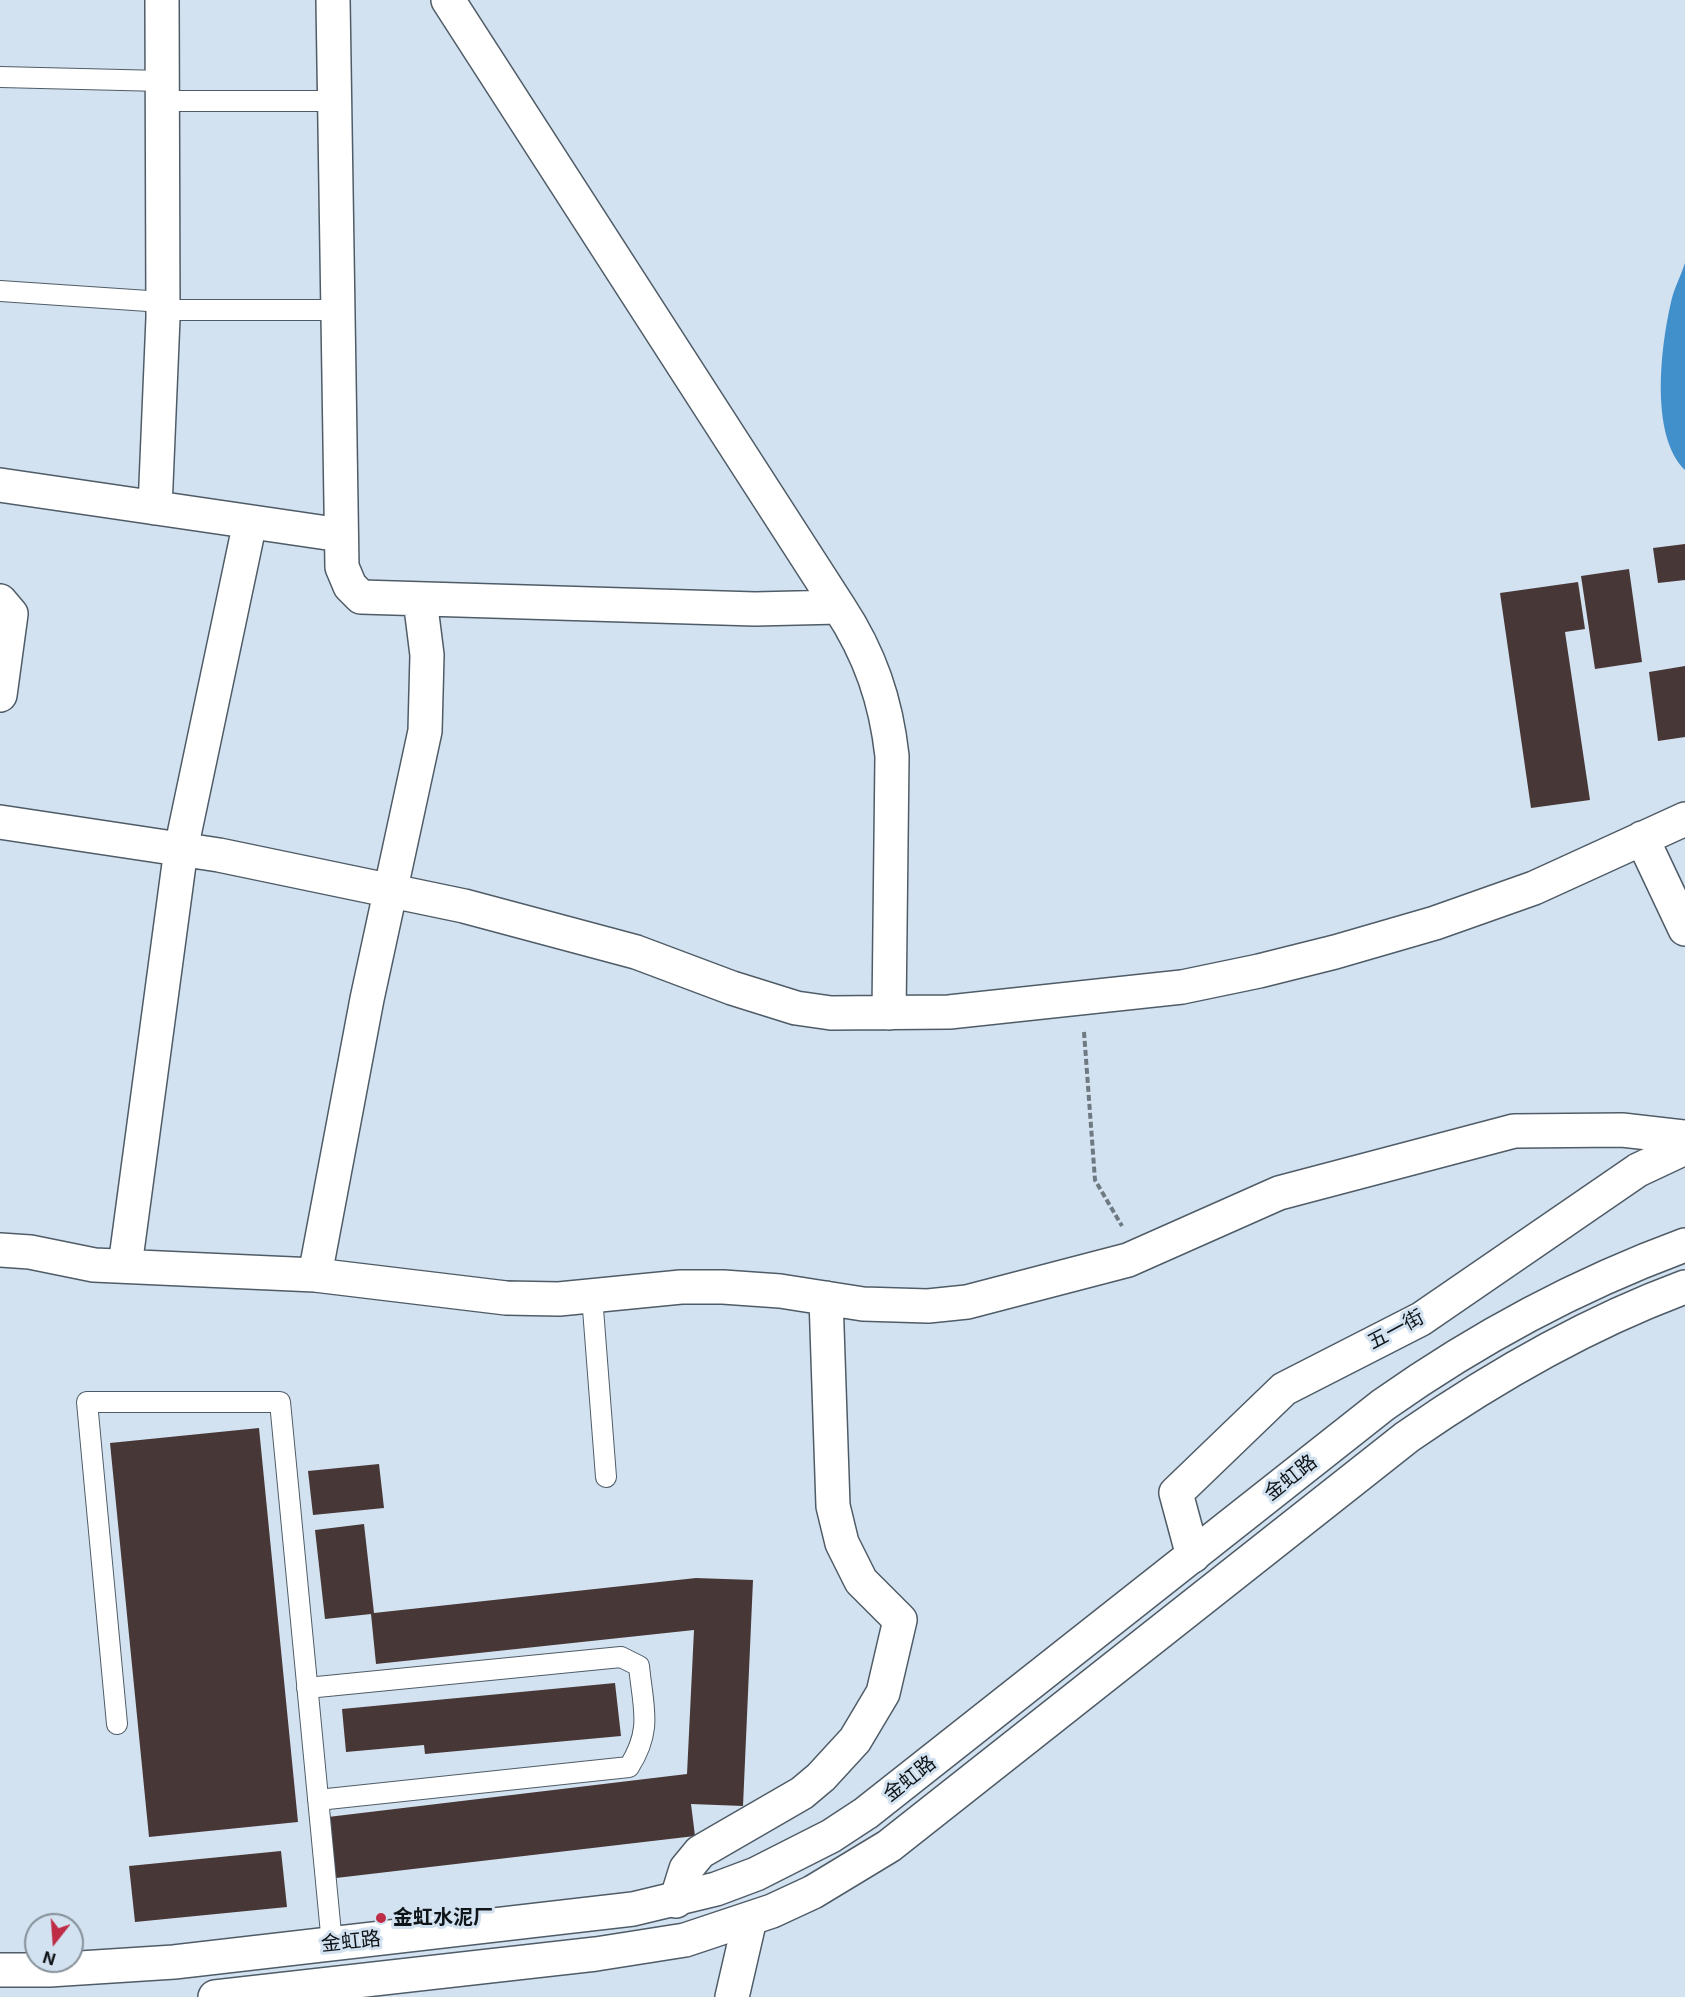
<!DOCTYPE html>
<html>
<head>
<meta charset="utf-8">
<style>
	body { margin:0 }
	#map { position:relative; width:1685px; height:1997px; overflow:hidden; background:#d3e2f0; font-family:Inter,sans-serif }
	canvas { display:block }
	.north { position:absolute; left:24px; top:1913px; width:60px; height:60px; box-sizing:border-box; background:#d3e2f0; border:2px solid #85909a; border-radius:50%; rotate:197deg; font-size:16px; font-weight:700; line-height:24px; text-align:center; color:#0f1519 }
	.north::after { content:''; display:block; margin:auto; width:21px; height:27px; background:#be2d45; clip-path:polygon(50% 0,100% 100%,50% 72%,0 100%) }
</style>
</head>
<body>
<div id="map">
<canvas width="1685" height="1997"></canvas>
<div class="north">N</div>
</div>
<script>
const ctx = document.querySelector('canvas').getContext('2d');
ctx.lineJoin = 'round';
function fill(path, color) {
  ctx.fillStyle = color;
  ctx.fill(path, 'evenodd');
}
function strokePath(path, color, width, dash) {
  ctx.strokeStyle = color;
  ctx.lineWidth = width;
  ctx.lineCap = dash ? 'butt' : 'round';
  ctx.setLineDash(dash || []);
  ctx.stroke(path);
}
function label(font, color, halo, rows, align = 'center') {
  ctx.font = font + ' Inter,"Noto Sans SC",sans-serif';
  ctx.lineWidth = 6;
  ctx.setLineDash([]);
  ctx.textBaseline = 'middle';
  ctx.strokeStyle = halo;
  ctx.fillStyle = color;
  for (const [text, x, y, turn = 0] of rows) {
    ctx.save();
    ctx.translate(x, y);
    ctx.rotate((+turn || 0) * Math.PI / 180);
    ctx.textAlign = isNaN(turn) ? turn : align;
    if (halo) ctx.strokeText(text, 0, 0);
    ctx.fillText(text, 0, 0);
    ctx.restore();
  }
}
const water = new Path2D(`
	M1685,263V470C1649,435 1661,343 1672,298C1675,287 1681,275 1685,263Z`);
const building = new Path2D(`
	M1685,544V580L1658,583L1653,548Z
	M1629,569L1642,662L1595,669L1581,576Z
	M1578,582L1585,629L1565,632L1590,800L1531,808L1500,593Z
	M1685,666V737L1658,741L1649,672Z
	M259,1428L298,1822L149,1837L110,1443Z
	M379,1464L384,1508L313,1515L308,1471Z
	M364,1524L374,1613L696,1578L753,1580L743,1806L691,1804L695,1836L336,1878L328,1817L687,1774L694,1630L376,1664L371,1614L325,1619L315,1530Z
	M615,1683L621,1736L425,1754L424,1745L346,1752L342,1709Z
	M281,1851L287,1907L135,1922L129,1866Z`);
const path = new Path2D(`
	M1084,1032L1095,1180L1122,1226`);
const lane = new Path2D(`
	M0,77L162,81
	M163,101H335
	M0,291L163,302
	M163,310H338
	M592,1296L606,1477
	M307,1688L621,1657L639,1666C643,1708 653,1729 629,1767L318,1800
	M117,1724L87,1402H280L332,1944`);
const street = new Path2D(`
	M333,0L342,567L350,586L361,597L755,609L839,607
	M448,0L839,607C870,654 886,701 892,756L889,1013
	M0,485L341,535
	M155,508L163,318L162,0
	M0,601L11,614L0,695
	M0,822L219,855L464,906L636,952L732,988L796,1008L831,1013L949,1012L1182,987L1259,971L1335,952L1435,923L1534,888L1685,819
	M1642,838L1685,929
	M0,1250L30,1252L94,1265L315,1275L506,1298L559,1299L681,1287H723L780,1291L863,1304L928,1306L967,1302L1128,1260L1279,1193L1514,1131L1622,1130L1685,1137
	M125,1266L181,849L250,522
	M315,1275L367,999L425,731L427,655L420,599
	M1193,1556L1176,1493L1284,1389L1421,1319L1638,1170L1685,1148
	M676,1901L686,1869L700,1852L802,1793L821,1777L855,1740L883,1693L900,1620L861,1581L842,1543L833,1506L826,1298
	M732,1997L750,1919`);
const primary = new Path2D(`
	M0,1970H49L174,1962L633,1909L716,1889L756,1874L831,1836L866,1813L1383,1405C1478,1338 1576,1285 1685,1245
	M215,1997L596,1954L685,1940L772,1911L813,1892L889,1846L1407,1437C1495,1376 1585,1324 1685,1287`);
const markers = [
	[381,1918,6,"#be2d45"]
];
const streetNames = [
	["五一街",1396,1330,-28],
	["金虹路",1291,1478,-38],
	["金虹路",910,1779,-38],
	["金虹路",351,1942,-6]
];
const poiNames = [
	["金虹水泥厂",393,1918]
];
fill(water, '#418fcb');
fill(building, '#483737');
strokePath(lane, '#4f5c67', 22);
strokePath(street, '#4f5c67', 36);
strokePath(primary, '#4f5c67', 36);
strokePath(path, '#6f7982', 4, [6, 3]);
strokePath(lane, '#fff', 20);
strokePath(street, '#fff', 33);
strokePath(primary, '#fff', 33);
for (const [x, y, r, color] of markers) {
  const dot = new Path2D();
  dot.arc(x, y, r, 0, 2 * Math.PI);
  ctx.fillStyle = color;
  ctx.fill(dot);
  strokePath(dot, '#d3e2f0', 2);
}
label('20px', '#0f1519', '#d3e2f0', streetNames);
label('bold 20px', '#0f1519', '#d3e2f0', poiNames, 'left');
</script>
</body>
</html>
